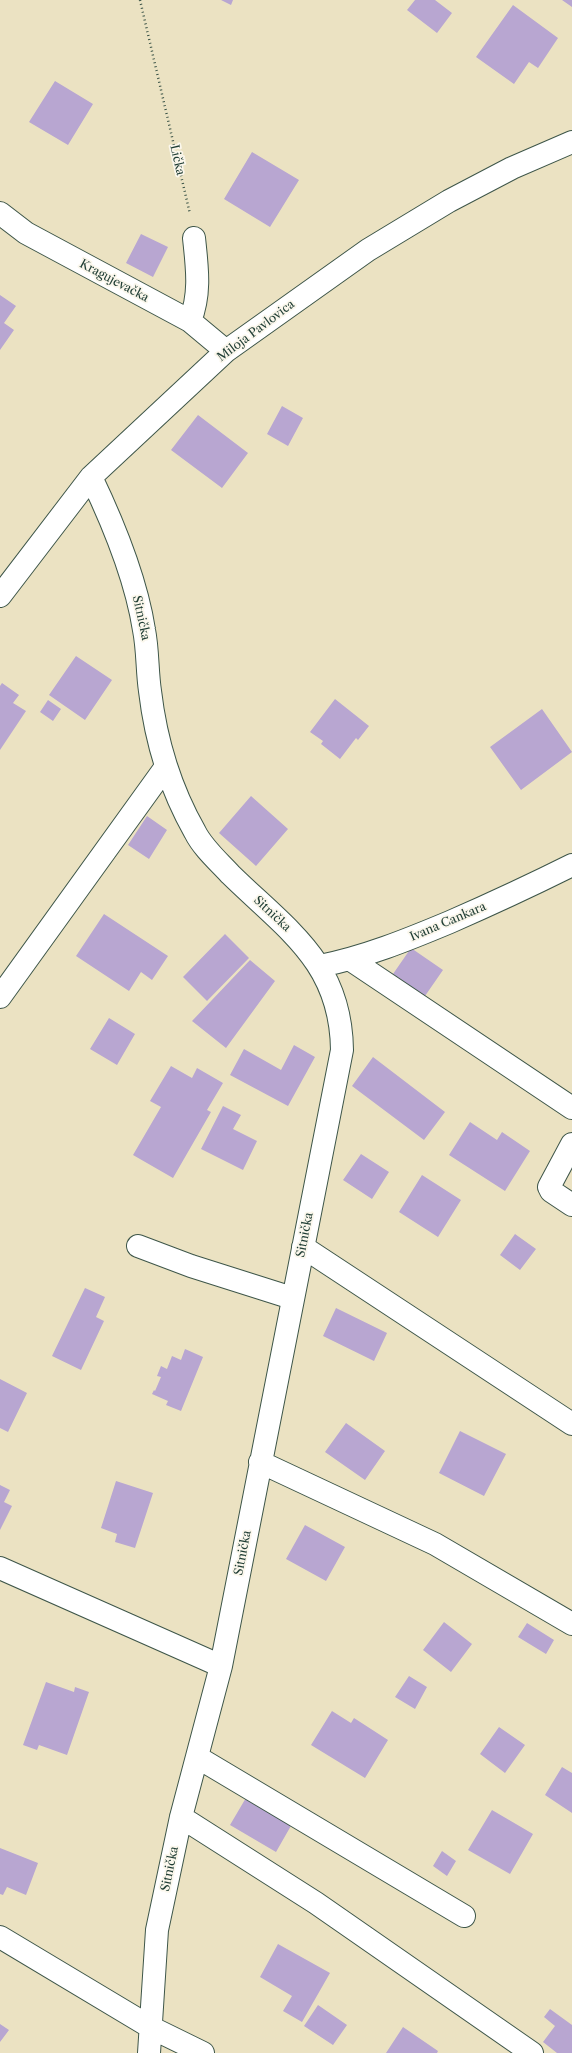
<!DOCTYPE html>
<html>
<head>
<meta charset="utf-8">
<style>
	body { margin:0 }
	canvas { display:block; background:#ebe2c2 }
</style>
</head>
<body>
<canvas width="572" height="2053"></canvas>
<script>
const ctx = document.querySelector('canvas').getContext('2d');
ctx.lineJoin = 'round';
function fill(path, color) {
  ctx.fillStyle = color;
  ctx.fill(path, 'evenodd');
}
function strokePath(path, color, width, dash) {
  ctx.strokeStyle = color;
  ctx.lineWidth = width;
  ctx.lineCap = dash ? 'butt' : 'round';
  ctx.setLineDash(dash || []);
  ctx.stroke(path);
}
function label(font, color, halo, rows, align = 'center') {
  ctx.font = font + ' "Libre Caslon Text",serif';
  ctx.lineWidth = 3.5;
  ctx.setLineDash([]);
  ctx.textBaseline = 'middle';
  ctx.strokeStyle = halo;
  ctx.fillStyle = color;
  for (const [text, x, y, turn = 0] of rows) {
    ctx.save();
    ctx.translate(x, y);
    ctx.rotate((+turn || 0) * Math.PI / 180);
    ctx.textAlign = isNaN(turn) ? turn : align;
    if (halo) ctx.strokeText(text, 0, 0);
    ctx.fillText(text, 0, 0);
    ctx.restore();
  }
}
const building = new Path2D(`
	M221,0H233L231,5Z
	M415,0H435L452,13L437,33L407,10Z
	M562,0H572V7Z
	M513,5L558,38L538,68L529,62L514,84L476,57Z
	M55,81L93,104L68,145L29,122Z
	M252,152L299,180L270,227L224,199Z
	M141,234L168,247L153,277L126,263Z
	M0,295L16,306L4,323L14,330L0,350Z
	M282,406L303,418L288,446L267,434Z
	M198,415L248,453L222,488L171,450Z
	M76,656L112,680L85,720L49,695Z
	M2,683L19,695L13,703L26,711L0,750V686Z
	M335,699L369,726L358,740L356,738L340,759L321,744L323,741L310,732Z
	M48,700L61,709L53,721L40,712Z
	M542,709L572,752L521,790L490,747Z
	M251,796L288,829L256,866L219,833Z
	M147,816L167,830L149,859L128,845Z
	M104,914L168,956L152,980L141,972L129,991L76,956Z
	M225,934L249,958L207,1001L183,977Z
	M411,948L443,970L425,996L393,974Z
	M250,960L275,981L226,1048L192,1021Z
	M109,1018L135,1034L117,1065L90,1049Z
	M294,1045L315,1057L288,1106L230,1075L244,1049L281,1070Z
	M373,1057L445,1112L424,1140L352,1086Z
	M171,1066L192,1078L197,1068L223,1083L207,1110L211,1112L173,1178L133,1155L161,1107L150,1101Z
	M223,1106L241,1115L233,1129L257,1141L243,1170L201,1149Z
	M470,1122L497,1140L502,1132L530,1151L505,1191L449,1155Z
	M361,1154L389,1172L372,1199L343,1180Z
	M422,1175L461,1200L438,1237L399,1212Z
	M515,1234L536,1249L520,1270L500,1255Z
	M85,1288L105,1297L96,1317L104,1321L81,1370L52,1356Z
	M336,1308L387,1333L374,1361L323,1336Z
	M185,1349L203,1357L181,1411L166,1405L168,1401L152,1394L154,1390L155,1391L161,1377L157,1376L161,1366L167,1369L172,1356L181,1360Z
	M0,1379L27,1393L8,1432L0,1428Z
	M346,1423L385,1451L365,1480L325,1452Z
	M460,1431L506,1454L484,1496L439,1473Z
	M116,1481L153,1493L135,1548L115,1542L117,1534L101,1528Z
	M0,1485L10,1490L4,1502L12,1506L0,1530Z
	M305,1525L345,1547L326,1581L286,1559Z
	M444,1622L472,1644L451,1672L423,1650Z
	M527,1623L554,1640L546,1654L518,1637Z
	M409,1676L427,1687L415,1709L395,1697Z
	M46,1682L74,1692L75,1687L89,1692L67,1755L39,1745L37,1750L23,1745Z
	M332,1711L351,1723L354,1718L388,1740L365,1778L311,1745Z
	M499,1727L525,1745L505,1773L480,1754Z
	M562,1767L572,1773V1813L545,1795Z
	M250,1791L296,1817L276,1852L230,1825Z
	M492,1810L533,1834L510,1874L468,1850Z
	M0,1848L38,1863L26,1895L7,1887L3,1895L0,1894Z
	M442,1851L456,1861L447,1876L433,1866Z
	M278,1944L330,1973L302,2022L283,2011L292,1996L260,1977Z
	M318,2005L347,2025L333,2045L304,2026Z
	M550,2009L572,2025V2053H557L543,2042L555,2026L544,2017Z
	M0,2024L9,2030L0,2042Z
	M403,2027L438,2051L437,2053H386Z`);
const path = new Path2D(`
	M140,0L190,214`);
const minor = new Path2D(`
	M0,213L26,233L190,321L226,351
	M190,321C201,293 197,267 194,238
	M91,477C114,525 136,578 144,630C148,650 147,671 150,691C156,742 170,788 195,832C203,848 218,861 230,874C287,930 341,962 342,1050L221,1666L181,1817L157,1930L149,2053
	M0,596L91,477L226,351L368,250L449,201L512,168L572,142
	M351,960L572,1108
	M320,966C365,957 407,940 450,922C491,904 532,885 572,865
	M0,997L165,768
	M572,1144L549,1187L551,1191L572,1205
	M138,1246L191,1266L292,1298
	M303,1247L572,1424
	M260,1462L435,1544L572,1624
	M0,1568L221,1666
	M197,1757L464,1916
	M181,1817L316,1903L532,2053
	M0,1937L152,2028L203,2053`);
const streetNames = [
	["Lička",177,160,77],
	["Kragujevačka",114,281,28],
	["Miloja Pavlovica",256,331,-37],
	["Sitnička",141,618,78],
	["Sitnička",272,914,43],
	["Ivana Cankara",448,922,-23],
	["Sitnička",305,1235,-79],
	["Sitnička",243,1553,-79],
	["Sitnička",170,1869,-78]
];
fill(building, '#b8a6d1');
strokePath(minor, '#3e5649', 24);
strokePath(path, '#3e5649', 2.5, [1, 3]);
strokePath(minor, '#fff', 22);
label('12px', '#1f3d34', '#fbf7ec', streetNames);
</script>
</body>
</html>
